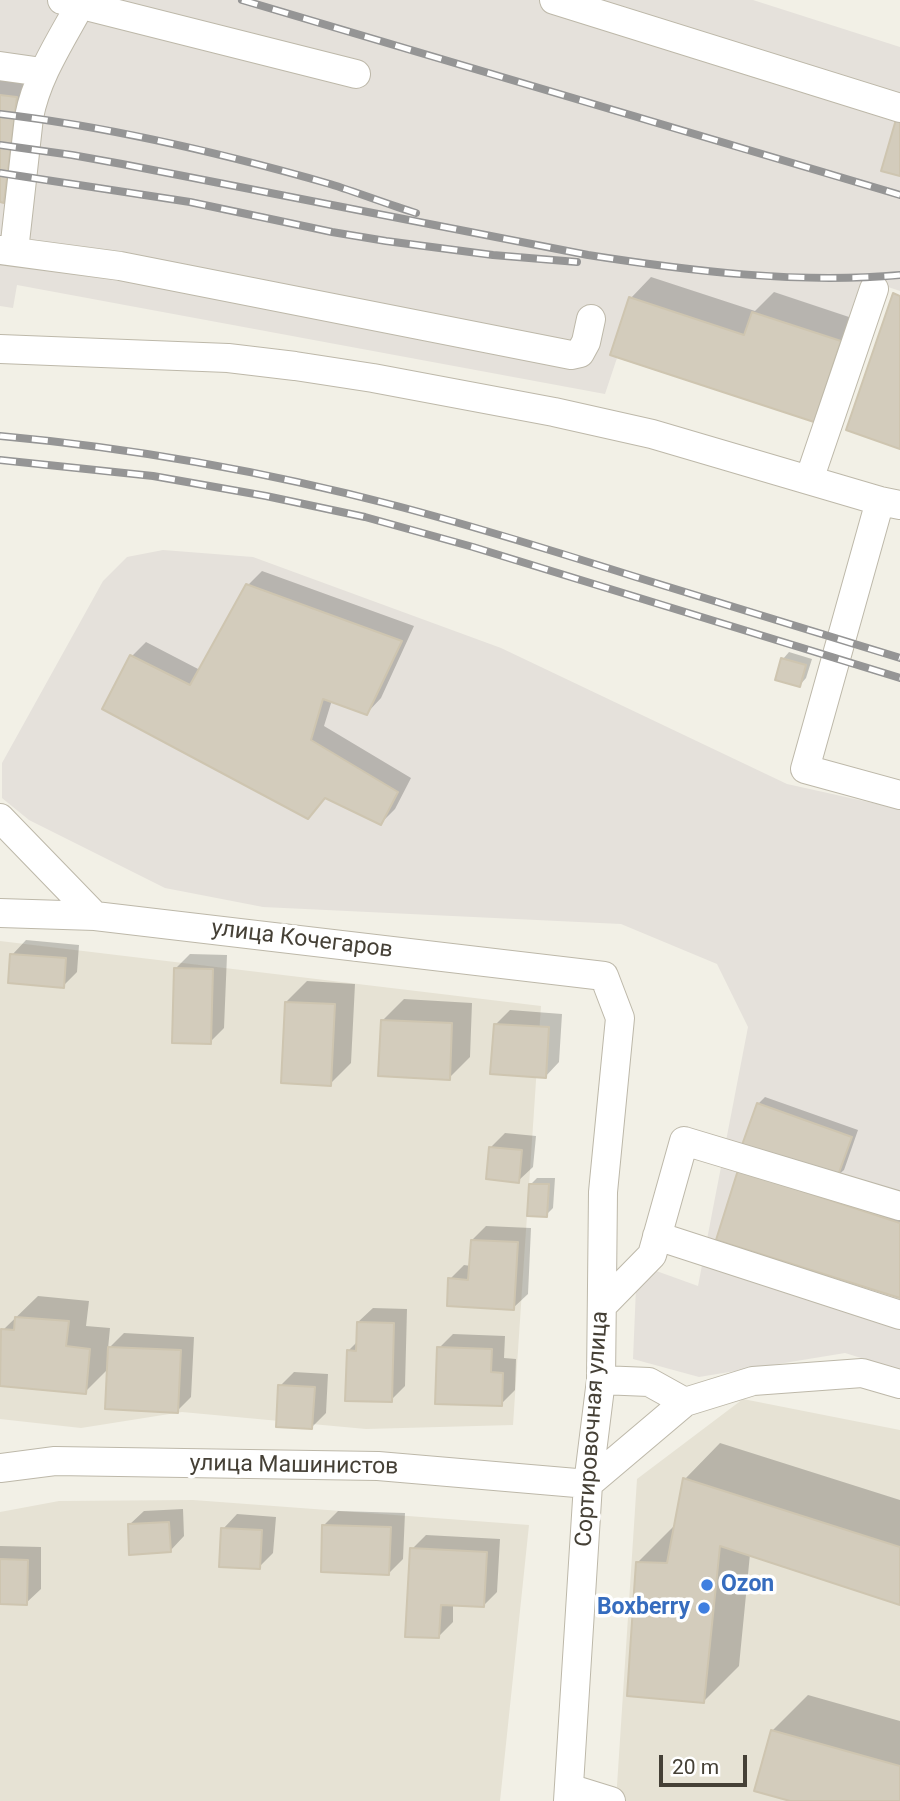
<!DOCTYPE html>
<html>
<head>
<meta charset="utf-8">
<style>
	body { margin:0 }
	#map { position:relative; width:900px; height:1801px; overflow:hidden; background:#f2f0e6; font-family:Roboto,sans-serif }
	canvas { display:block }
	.scale { position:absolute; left:659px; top:1755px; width:88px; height:32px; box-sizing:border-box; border:4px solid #454036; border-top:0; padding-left:9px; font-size:21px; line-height:24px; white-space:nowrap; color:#454036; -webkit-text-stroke:5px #fff; paint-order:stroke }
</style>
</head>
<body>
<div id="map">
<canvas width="900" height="1801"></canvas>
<div class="scale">20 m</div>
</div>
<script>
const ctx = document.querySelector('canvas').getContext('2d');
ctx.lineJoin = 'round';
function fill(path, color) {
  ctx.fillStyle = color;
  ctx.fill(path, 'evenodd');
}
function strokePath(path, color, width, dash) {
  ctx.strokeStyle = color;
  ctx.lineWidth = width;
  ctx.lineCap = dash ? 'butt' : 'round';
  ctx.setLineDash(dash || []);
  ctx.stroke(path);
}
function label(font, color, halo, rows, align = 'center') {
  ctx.font = font + ' Roboto,sans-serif';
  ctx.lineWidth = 7;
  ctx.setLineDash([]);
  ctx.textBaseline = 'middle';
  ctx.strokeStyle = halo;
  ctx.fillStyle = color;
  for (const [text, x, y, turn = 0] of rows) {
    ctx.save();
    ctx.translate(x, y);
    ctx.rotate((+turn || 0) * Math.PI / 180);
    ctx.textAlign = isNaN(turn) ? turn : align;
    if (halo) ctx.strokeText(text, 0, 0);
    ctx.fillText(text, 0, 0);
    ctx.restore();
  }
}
const residential = new Path2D(`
	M0,941L541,1006L513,1425L366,1429L182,1412L81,1428L0,1419Z
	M743,1399L900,1430V1801H616L637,1479Z
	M193,1500L529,1525L500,1801H0V1512L59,1501Z`);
const industrial = new Path2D(`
	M0,0H753L900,47V291L873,282L859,288L814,422L617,358L605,394L17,285L13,308L0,306Z
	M163,550L253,557L501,648L787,784L900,809V1370L845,1353L699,1377L633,1359L637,1264L698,1286L748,1027L717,964L621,924L263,907L165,888L29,820L2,798V763L103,581L127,557Z`);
const shadow = new Path2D(`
	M0,72L37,77L24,180L3,201H0Z
	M651,277L755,311L774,292L861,321L835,399L814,420L631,298Z
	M262,571L414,626L381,698L367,713L332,700L324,726L411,778L395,809L381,823L327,796L307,817L132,656L146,642L200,670L248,585Z
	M789,652L812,659L806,678L800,685L783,659Z
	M26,940L79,945L77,972L63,986L12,955Z
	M190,954L227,955L224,1028L210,1042L176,968Z
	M307,981L355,984L351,1063L330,1084L286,1002Z
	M404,999L472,1003L470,1057L449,1078L383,1020Z
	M510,1010L562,1014L559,1062L545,1077L496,1024Z
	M765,1097L858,1130L844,1170L837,1176L758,1104Z
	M505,1133L536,1136L533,1167L518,1181L491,1147Z
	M739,1171L900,1214V1297Z
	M537,1178H555L553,1208L546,1215L531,1184Z
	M486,1226L531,1228L528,1294L513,1308L450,1279L464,1265L471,1266L472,1240Z
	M38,1296L89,1301L86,1326L110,1328L108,1349L124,1333L194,1337L191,1397L177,1411L109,1368L85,1392L0,1384L3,1330Z
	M373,1308L407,1309L405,1386L391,1400L348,1351L358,1341V1322Z
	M453,1334L505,1336L504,1358L516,1359L515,1390L501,1404L439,1348Z
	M294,1372L328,1374L326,1413L312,1427L280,1386Z
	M720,1443L900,1500V1603L750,1554L739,1666L703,1702L637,1563L673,1527H676L685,1479Z
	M183,1509L184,1536L170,1551L129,1525L144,1511Z
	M338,1511L405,1513L403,1559L389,1573L324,1525Z
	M237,1514L276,1517L273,1553L259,1567L223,1529Z
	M426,1535L500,1539L497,1592L483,1606L453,1604V1622L438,1637L412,1549Z
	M0,1546L41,1547V1589L26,1603H0Z
	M808,1695L900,1721V1801H796L756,1790L773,1730Z`);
const building = new Path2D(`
	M0,95L17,97L4,203L0,202Z
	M897,116L900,117V176L881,171Z
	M893,293L900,296V449L846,430Z
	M629,297L744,335L752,312L841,341L814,422L610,355Z
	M246,584L402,641L367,715L323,699L311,740L398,792L381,825L325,798L308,819L102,709L130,655L190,685Z
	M781,658L806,665L800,687L775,680Z
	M10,954L66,958L64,988L8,983Z
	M174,968L213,969L211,1044L172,1043Z
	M285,1002L335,1004L331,1086L281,1083Z
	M381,1020L452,1023L450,1080L378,1076Z
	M494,1024L549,1027L546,1078L490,1074Z
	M757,1103L852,1137L837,1178L742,1145Z
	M489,1147L522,1150L519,1183L486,1179Z
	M738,1170L900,1223V1298L716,1240Z
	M529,1184H549L547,1217L527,1216Z
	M471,1240L518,1242L514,1310L447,1306L448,1278L468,1280Z
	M15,1317L69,1321L66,1346L90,1349L86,1394L0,1386L1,1329L14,1330Z
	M357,1322L394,1323L392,1402L345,1401L347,1350L356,1351Z
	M108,1347L181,1350L178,1413L105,1409Z
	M437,1347L492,1349L491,1372L503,1373L502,1406L435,1404Z
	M278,1385L315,1387L312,1429L276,1427Z
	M683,1478L900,1547V1605L720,1546L704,1703L627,1696L636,1562L667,1563Z
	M169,1522L171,1552L129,1555L128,1524Z
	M322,1525L391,1527L389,1575L321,1572Z
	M221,1528L262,1530L260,1569L219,1567Z
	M410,1548L487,1552L484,1607L441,1605L439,1638L405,1637Z
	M0,1559L28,1560L27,1605L0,1604Z
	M771,1730L900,1766V1801H790L754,1791Z`);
const minor = new Path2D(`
	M62,0L356,74
	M554,0L900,108
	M0,66L42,72
	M0,250L120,266L571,355L580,353L586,342L591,319
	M14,251L29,117C37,76 60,42 80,5
	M0,349L228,358L295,366L373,378L554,412L652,434L880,501L900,505
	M809,480L874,289
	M880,501L805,769L900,795
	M0,818L95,916
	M0,913L95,916L604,976L620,1018L603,1192L601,1380L588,1484L568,1801
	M657,1236L900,1315
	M602,1306L652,1255L684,1141L900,1206
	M601,1380L649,1382L685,1402
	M0,1468L55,1461L378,1466L588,1484
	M588,1484L685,1402L753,1381L862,1373L900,1384
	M569,1788L611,1801`);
const rail = new Path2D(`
	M242,0L900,195
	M0,114C112,127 221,153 330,184C359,193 387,204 416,213
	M0,145L72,155L122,164L588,255C690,271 797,284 900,275
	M0,173L190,202L332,232L386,241L493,255L577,262
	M0,436C134,448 267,472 397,506C477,527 557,552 636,577C724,604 812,631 900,658
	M0,460L153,476L266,496L365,517L473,547L900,678`);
const markers = [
	[707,1585,7,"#3f7fe0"],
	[704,1608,7,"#3f7fe0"]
];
const streetNames = [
	["улица Кочегаров",302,940,7],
	["Сортировочная улица",593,1429,-86],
	["улица Машинистов",294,1466,1]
];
const shopNames = [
	["Ozon",721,1585],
	["Boxberry",690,1608,"right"]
];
fill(residential, '#e6e2d4');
fill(industrial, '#e5e1db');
fill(shadow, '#0003');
fill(building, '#d3ccbc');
strokePath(building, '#cec5b0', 2);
strokePath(minor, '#bdb8a9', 30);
strokePath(minor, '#fff', 28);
strokePath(rail, '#959595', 8);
strokePath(rail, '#fff', 5, [16]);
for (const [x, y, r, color] of markers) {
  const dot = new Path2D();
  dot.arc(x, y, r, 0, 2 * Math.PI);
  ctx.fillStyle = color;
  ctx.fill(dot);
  strokePath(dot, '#fff', 2.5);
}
label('23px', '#454036', '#fff', streetNames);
label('bold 23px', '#366cbe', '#fff', shopNames, 'left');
</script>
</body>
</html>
